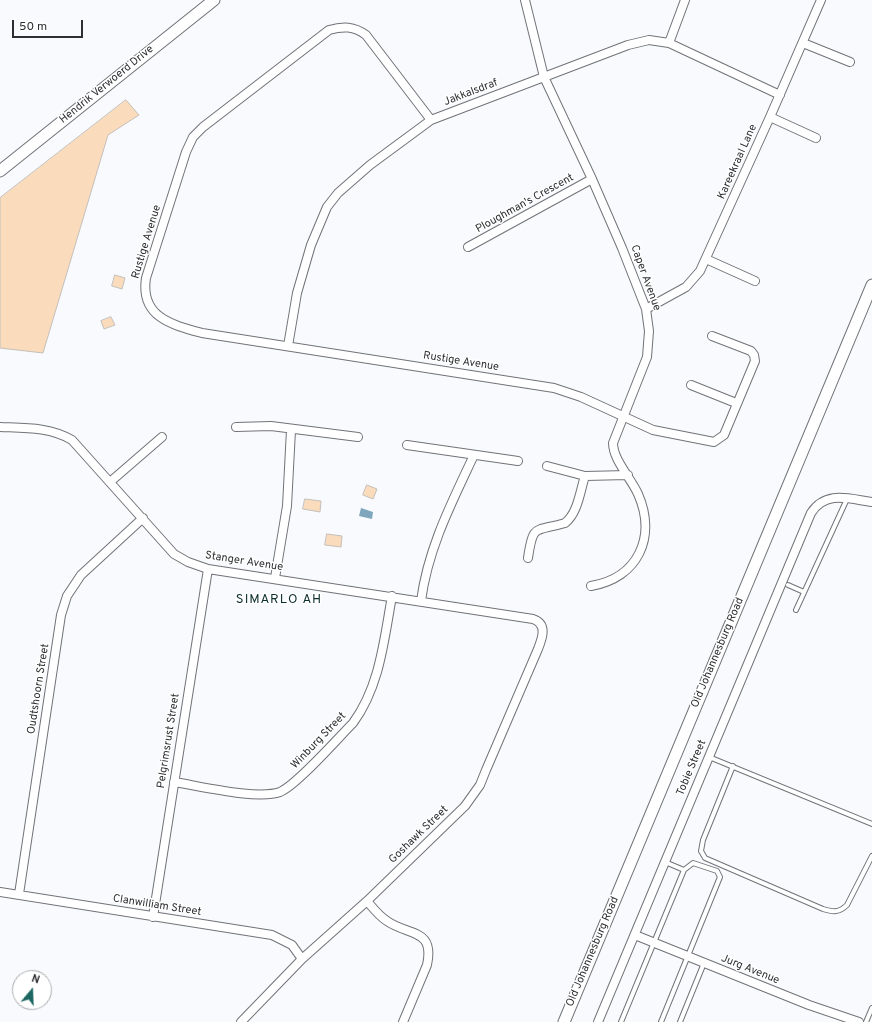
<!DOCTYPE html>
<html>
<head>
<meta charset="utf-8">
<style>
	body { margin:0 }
	#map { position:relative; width:872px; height:1022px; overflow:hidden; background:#f9fafe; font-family:Overpass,sans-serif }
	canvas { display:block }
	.north { position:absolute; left:12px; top:970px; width:40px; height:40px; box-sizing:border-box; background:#fff; border:1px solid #abacad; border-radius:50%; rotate:19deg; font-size:11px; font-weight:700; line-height:16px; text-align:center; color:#2e2f32 }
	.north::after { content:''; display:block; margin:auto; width:14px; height:18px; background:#1c6761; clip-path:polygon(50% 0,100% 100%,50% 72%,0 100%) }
	.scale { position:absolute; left:12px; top:20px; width:71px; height:18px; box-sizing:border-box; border:2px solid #2e2f32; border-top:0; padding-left:5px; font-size:12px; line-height:14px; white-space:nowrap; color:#2e2f32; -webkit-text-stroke:3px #fff; paint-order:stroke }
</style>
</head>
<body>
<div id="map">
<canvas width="872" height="1022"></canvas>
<div class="north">N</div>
<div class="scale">50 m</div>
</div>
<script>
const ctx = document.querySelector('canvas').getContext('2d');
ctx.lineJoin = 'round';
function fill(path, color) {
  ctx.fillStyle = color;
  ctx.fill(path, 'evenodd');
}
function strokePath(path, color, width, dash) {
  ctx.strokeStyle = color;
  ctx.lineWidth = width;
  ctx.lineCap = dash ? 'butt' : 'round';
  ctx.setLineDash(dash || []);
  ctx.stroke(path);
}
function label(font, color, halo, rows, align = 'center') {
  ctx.font = font + ' Overpass,sans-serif';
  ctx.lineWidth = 3;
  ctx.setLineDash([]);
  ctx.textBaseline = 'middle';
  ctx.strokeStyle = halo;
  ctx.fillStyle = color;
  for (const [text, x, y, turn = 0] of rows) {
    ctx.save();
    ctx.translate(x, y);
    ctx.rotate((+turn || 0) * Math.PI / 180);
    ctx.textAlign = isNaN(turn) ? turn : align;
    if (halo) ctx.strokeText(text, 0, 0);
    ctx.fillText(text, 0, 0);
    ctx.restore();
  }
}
const water = new Path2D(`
	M361,508L373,512L372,519L359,516Z`);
const building = new Path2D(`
	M126,100L139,115L108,135L43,353L0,348V198Z
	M115,275L125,278L122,289L112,286Z
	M111,317L115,325L104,329L101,321Z
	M367,485L377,489L373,499L363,495Z
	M305,499L321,501L320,512L303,509Z
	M327,534L342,536L341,547L325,545Z`);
const lane = new Path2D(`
	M788,585L804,592
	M796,610L847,499
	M709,757L872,824
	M733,766L703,840L701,851L705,858L823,909C833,912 839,913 847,905L872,856
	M665,862L684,870
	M621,1022L684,870L693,863L717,871L720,877L661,1022
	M680,1022L704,963
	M866,1022L872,1008`);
const street = new Path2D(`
	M525,0L544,77L592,179L622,248L646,309L649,331L647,357L613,443C613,460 631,478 638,494C657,537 638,578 591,586
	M669,43L685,0
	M803,43L850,62
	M770,117L816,138
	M431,120L366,35C354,26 343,26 329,30L203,127L193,137L186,152L146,278C140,317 172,325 202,333L554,388L581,397L653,430L714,442L724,435L755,361L754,355L751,351L712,336
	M468,247L592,179
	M706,259L755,281
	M646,309L686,287L700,271L770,117L821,0
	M288,346L297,293L311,245L327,207L338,193L370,165L431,120L628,45L649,40L669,43L780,95
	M691,385L736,403
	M0,427C25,428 50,427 72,440L174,554L188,562L208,569L533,619C548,624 542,639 538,649L486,770L480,785L465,806L367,901L302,959L241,1022
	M236,427L271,426L358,437
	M407,445L518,461
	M547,466L585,476L628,475
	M110,482L162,437
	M528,558C533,523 535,532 565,523C578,513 580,491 585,476
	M275,578L287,506L291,430
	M421,601C428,548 452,502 474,455
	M174,782C200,786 257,800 280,792C297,785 338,738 353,723C380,686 384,640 392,596
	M0,892L272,935L292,945L302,959
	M19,894L61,615L67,596L81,575L143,518
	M367,901C373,908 379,916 387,921C408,936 435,928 427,965L403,1022
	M153,917L208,569
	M635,935L809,1005L859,1022
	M598,1022L811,513C826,490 849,499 872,502`);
const secondary = new Path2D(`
	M0,171L214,0
	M564,1022L872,285`);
const streetNames = [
	["Hendrik Verwoerd Drive",107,85,-39],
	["Jakkalsdraf",471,93,-21],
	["Kareekraal Lane",738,162,-66],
	["Ploughman's Crescent",525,204,-29],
	["Rustige Avenue",147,242,-73],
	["Caper Avenue",645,278,70],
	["Rustige Avenue",461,362,9],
	["Stanger Avenue",244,562,9],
	["Old Johannesburg Road",718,653,-67],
	["Oudtshoorn Street",39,689,-81],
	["Pelgrimsrust Street",169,741,-81],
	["Winburg Street",319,741,-46],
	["Tobie Street",692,768,-67],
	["Goshawk Street",419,835,-44],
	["Clanwilliam Street",157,906,9],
	["Old Johannesburg Road",593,952,-67],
	["Jurg Avenue",750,970,22]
];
const quarterNames = [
	["SIMARLO AH",279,600]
];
fill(water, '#7fa6bc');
fill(building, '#fadbbc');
strokePath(building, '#c4bfba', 1);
strokePath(lane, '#707378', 6);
strokePath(street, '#707378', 10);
strokePath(secondary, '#707378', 13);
strokePath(lane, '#fff', 4);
strokePath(street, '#fff', 8);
strokePath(secondary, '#fff', 11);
label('11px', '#2e2f32', '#fff', streetNames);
ctx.letterSpacing = '1px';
label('13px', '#0c2f2d', '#fff', quarterNames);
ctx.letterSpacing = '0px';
</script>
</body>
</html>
